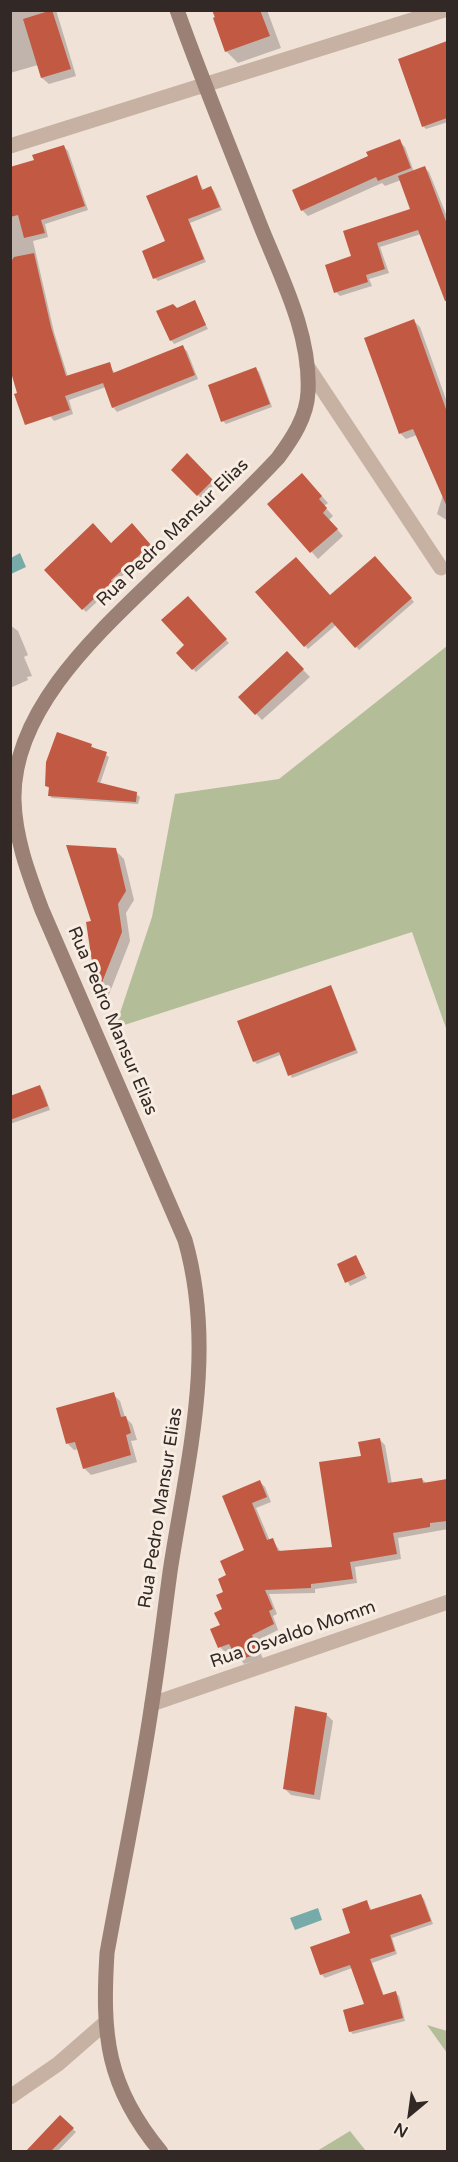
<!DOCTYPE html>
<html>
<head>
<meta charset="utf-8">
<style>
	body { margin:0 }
	#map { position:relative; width:458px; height:2162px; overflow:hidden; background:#f0e2d7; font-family:"Varela Round",sans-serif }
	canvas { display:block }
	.frame { position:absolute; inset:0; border:12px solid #322825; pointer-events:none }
	.north { position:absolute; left:380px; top:2084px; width:60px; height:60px; -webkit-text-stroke:4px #f8ede2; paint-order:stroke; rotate:209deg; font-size:16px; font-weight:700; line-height:24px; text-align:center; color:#322825 }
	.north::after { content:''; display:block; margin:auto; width:21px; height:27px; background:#322825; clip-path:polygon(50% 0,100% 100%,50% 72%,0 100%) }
</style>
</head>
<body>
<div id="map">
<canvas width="458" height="2162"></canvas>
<div class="frame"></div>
<div class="north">N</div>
</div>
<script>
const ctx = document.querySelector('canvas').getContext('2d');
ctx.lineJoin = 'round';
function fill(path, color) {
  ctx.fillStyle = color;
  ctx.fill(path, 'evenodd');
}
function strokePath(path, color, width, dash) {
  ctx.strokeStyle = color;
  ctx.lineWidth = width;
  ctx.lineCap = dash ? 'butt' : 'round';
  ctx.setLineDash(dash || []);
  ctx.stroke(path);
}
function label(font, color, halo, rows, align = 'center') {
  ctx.font = font + ' "Varela Round",sans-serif';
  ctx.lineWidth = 6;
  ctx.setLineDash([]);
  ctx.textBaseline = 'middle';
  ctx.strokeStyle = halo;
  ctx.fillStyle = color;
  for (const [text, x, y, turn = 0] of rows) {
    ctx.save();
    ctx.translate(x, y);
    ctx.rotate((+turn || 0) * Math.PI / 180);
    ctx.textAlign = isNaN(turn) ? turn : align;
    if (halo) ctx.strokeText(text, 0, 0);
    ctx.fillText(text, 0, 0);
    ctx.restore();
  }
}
const green = new Path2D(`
	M447,646V1031L412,932L115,1028L152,917L175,794L279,779Z
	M427,2025L447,2031V2053Z
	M350,2131L366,2151H317Z`);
const water = new Path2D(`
	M20,553L26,567L11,574V558Z
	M318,1908L322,1920L295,1930L290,1918Z`);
const shadow = new Path2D(`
	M14,10H56L76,76L49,84L42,78L38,65L10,73V12Z
	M212,10H267L281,48L238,63L226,51Z
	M448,43V122L426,129L423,126L400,60Z
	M399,141L405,147L414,172L425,168L429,172L448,219V304L421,234L380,247L389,273L369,279L372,286L340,296L336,292L353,257L412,210L401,180L385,186L382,183L308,216L302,210L370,157Z
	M64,147L68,151L88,210L45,224L48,237L33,241L54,332L68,377L109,363L115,374L182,347L187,351L198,379L117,412L113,407L106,387L69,400L73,414L54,421L10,364V168L36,161Z
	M196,177L204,191L211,188L214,191L222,210L190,223L206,262L158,281L155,278L167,242Z
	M194,301L208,329L174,344L171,340L177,309Z
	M414,321L420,327L448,405V521L437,514L447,482L442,485L417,435L406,439L400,433Z
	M256,369L259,372L272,407L226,424L223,421Z
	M187,456L215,484L201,498L173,470Z
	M309,482L328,503L324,506L333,516L329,520L343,536L318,559L269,504Z
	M132,526L153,549L113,584L114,586L86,612L46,570L111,544Z
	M375,558L414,602L359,650L336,625L308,649L258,592L330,597Z
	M188,598L229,643L196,672L178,653L186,646Z
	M10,625L18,631L28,655L24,657L32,676L27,677L28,680L10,688Z
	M287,653L310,677L262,720L240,697Z
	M91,746L109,757L100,784L136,794L140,797L138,804L52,798L49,795L50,789L46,786Z
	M115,850L124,859L134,900L126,913L130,941L106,1002L99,994L88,924L93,923Z
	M330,987L333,990L358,1053L292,1078L280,1055L257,1064L254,1061Z
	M39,1087L43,1090L50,1110L10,1124V1098Z
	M355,1257L367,1278L350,1286L339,1265Z
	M113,1394L120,1401L125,1417L132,1424L137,1440L131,1441L137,1462L91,1475L84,1468L79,1449L74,1450L68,1444Z
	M380,1440L385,1445L392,1484L422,1479L427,1484L448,1481V1529L398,1538L401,1559L355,1567L357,1583L315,1589V1593L269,1594L277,1614L273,1616L278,1630L256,1641L263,1659L244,1664L234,1649L225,1652L220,1647L228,1576L246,1551L224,1497L260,1482L265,1487L271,1502L256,1508L270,1541L272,1540L281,1552L334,1549L363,1457Z
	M326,1714L333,1721L320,1800L291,1795L284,1788Z
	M421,1896L424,1899L433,1924L392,1938L397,1954L372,1963L384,1996L395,1993L399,1996L405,2021L353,2034L350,2031L366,2005L352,1968L325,1978L321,1974L352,1934L367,1902L372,1911Z
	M60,2117L76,2132L57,2152H28Z`);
const building = new Path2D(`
	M52,10L71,69L41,78L23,19Z
	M212,10H260L270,36L225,52L213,18L215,17Z
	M447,41V118L422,127L398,59Z
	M400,139L411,168L378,181L376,177L301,211L292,190L368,156L366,152Z
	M64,145L85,206L41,220L45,233L24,238L18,215L10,217V167L34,160L32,155Z
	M425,166L447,224V301H445L418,230L377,243L385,269L366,275L368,282L334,293L325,265L351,256L343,231L410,209L398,176Z
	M197,175L202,190L211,186L220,207L188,219L204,259L153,279L142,251L165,241L146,196Z
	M34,253L51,327L66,376L110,362L113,373L183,345L195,375L112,408L103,383L65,396L70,410L25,425L14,394L17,393L10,369V263L14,257Z
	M195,300L206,325L170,341L156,311L173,304L177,308Z
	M414,319L447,412V507L413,429L399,434L364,338Z
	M256,367L270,404L221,422L208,385Z
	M187,453L213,480L197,496L171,470Z
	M302,473L322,496L319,499L327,508L323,513L338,529L310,553L267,504Z
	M93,523L111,543L132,523L151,545L111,580L112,582L82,610L44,570Z
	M375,556L412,598L355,648L332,622L304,647L255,592L296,557L330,595Z
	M188,596L227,639L192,670L176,653L184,645L161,620Z
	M287,651L304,669L255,715L238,697Z
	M57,732L92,744L91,747L107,752L97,782L137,792L136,802L48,796L49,787L45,786L46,762Z
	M66,845L116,848L126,891L118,904L122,932L97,995L86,922L91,921Z
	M331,985L356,1050L288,1076L279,1052L253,1062L237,1021Z
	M40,1085L48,1106L10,1120V1096Z
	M356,1255L365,1274L345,1283L337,1264Z
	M114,1392L121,1417L126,1416L131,1433L126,1435L131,1455L83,1469L75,1442L66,1444L56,1408Z
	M380,1438L388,1483L422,1478L423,1483L447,1479V1521L430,1523V1527L393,1533L397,1554L350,1562L353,1579L311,1584V1588L265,1590L273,1609L269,1611L274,1624L252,1635L258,1654L238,1660L229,1644L218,1648L210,1629L220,1625L214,1613L222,1609L216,1595L223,1592L218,1579L226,1575L220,1561L244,1550L222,1496L260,1480L267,1497L252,1503L267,1540L273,1538L278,1551L332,1547L319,1462L361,1456L358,1442Z
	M295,1706L327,1713L314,1795L283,1789Z
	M421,1894L431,1921L390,1935L395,1951L370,1959L383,1995L396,1991L403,2018L349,2032L343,2010L364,2004L350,1965L320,1975L310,1947L350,1933L342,1909L367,1900L370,1910Z
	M60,2115L74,2128L51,2151H26Z`);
const minor = new Path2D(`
	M10,146L204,85
	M307,366L441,568
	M152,1704L448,1602
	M10,2097L58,2064L105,2023`);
const tertiary = new Path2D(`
	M204,85L444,10`);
const secondary = new Path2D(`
	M161,2152C106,2086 102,2035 107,1953C122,1869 140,1786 152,1703C159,1659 164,1616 170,1572C187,1460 217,1353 185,1240L42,910C29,875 15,839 14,800C12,710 98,633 157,576C198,537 240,499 278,458C292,439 307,417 308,392C311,335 282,279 261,227C233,155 203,83 177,10`);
const streetNames = [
	["Rua Pedro Mansur Elias",173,533,-44],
	["Rua Pedro Mansur Elias",112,1021,67],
	["Rua Pedro Mansur Elias",161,1508,-81],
	["Rua Osvaldo Momm",293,1635,-19]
];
fill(green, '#b3be98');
fill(water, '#77abaa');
fill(shadow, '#0003');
fill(building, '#c25942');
strokePath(minor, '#c7b1a3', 15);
strokePath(tertiary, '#c7b1a3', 15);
strokePath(secondary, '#9a8075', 15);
label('18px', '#322825', '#f8ede2', streetNames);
</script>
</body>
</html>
